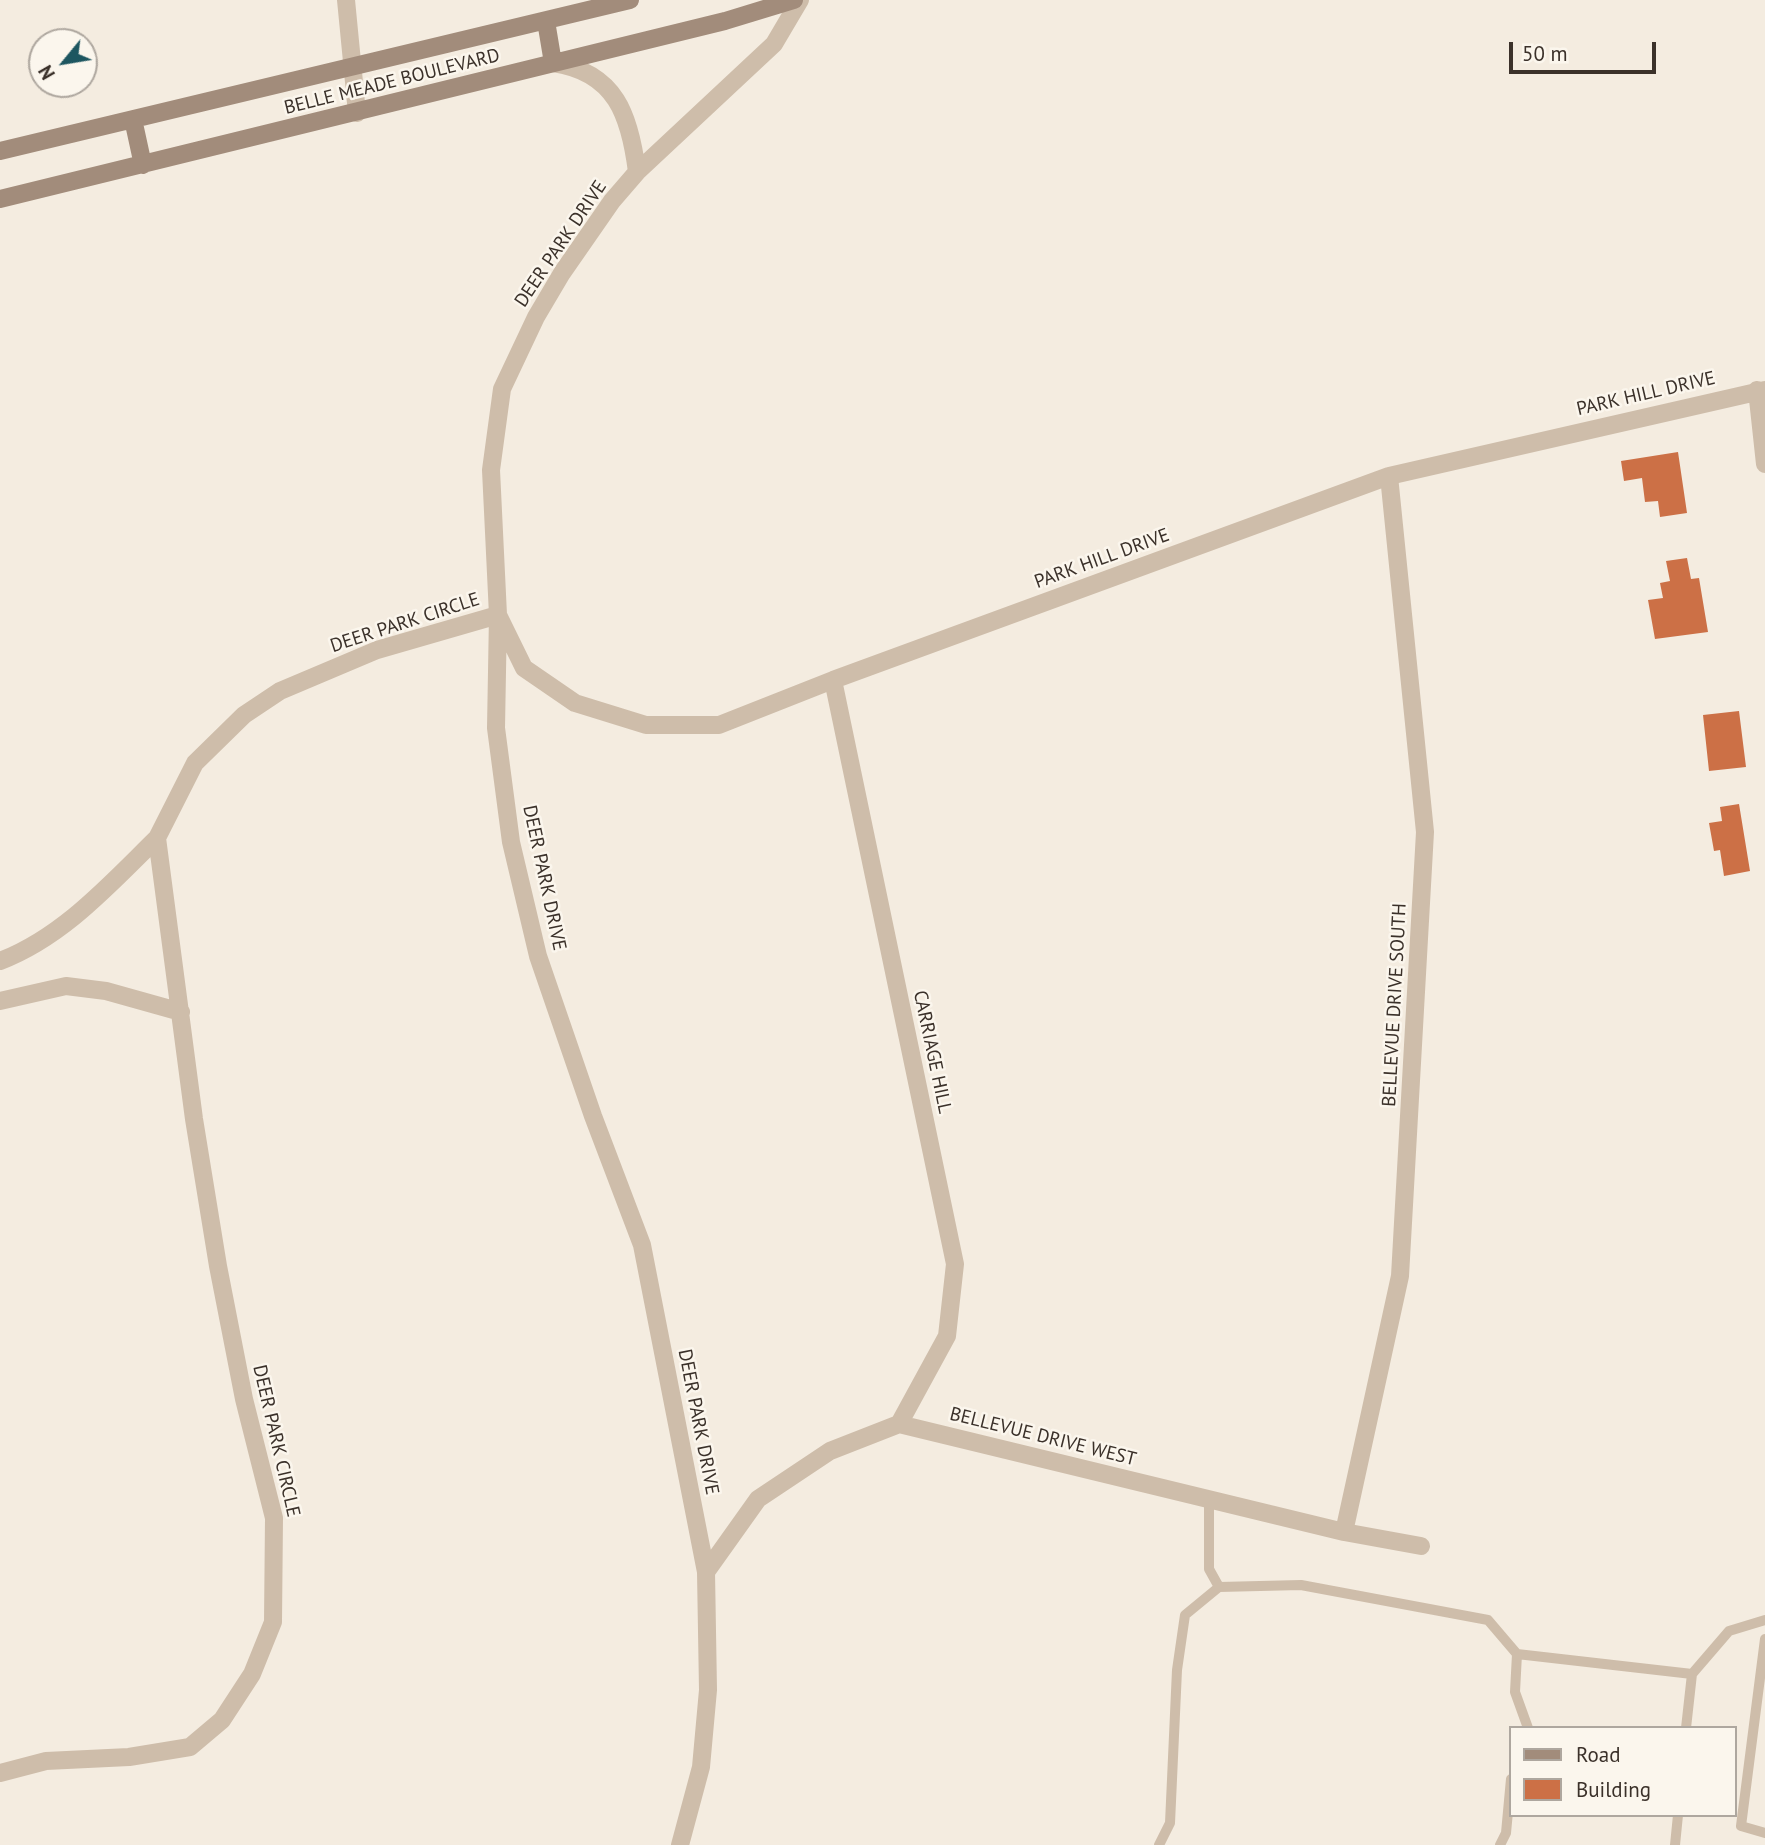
<!DOCTYPE html>
<html>
<head>
<meta charset="utf-8">
<style>
	body { margin:0 }
	#map { position:relative; width:1765px; height:1845px; overflow:hidden; background:#f4ece0; font-family:"PT Sans",sans-serif }
	canvas { display:block }
	.legend { position:absolute; left:1509px; top:1726px; width:228px; height:91px; box-sizing:border-box; background:#fbf6ed; border:2px solid #aea79f; margin:0; padding:9px 12px; list-style:none; font-size:21px; color:#3b312a }
	.legend li { display:flex; align-items:center; gap:14px; height:35px }
	.legend b { width:35px; border:2px solid #aea79f }
	.north { position:absolute; left:28px; top:28px; width:70px; height:70px; box-sizing:border-box; background:#fbf6ed; border:2px solid #aea79f; border-radius:50%; rotate:240deg; font-size:19px; font-weight:700; line-height:28px; text-align:center; color:#3b312a }
	.north::after { content:''; display:block; margin:auto; width:24px; height:32px; background:#1d5660; clip-path:polygon(50% 0,100% 100%,50% 72%,0 100%) }
	.scale { position:absolute; left:1509px; top:42px; width:147px; height:32px; box-sizing:border-box; border:4px solid #3b312a; border-top:0; padding-left:9px; font-size:21px; line-height:24px; white-space:nowrap; color:#3b312a; -webkit-text-stroke:5px #fbf6ed; paint-order:stroke }
</style>
</head>
<body>
<div id="map">
<canvas width="1765" height="1845"></canvas>
<ul class="legend">
<li><b style="height:9px;background:#a28c7b"></b>Road</li>
<li><b style="height:19px;background:#cc7046"></b>Building</li>
</ul>
<div class="north">N</div>
<div class="scale">50 m</div>
</div>
<script>
const ctx = document.querySelector('canvas').getContext('2d');
ctx.lineJoin = 'round';
function fill(path, color) {
  ctx.fillStyle = color;
  ctx.fill(path, 'evenodd');
}
function strokePath(path, color, width, dash) {
  ctx.strokeStyle = color;
  ctx.lineWidth = width;
  ctx.lineCap = dash ? 'butt' : 'round';
  ctx.setLineDash(dash || []);
  ctx.stroke(path);
}
function label(font, color, halo, rows, align = 'center') {
  ctx.font = font + ' "PT Sans",sans-serif';
  ctx.lineWidth = 5;
  ctx.setLineDash([]);
  ctx.textBaseline = 'middle';
  ctx.strokeStyle = halo;
  ctx.fillStyle = color;
  for (const [text, x, y, turn = 0] of rows) {
    ctx.save();
    ctx.translate(x, y);
    ctx.rotate((+turn || 0) * Math.PI / 180);
    ctx.textAlign = isNaN(turn) ? turn : align;
    if (halo) ctx.strokeText(text, 0, 0);
    ctx.fillText(text, 0, 0);
    ctx.restore();
  }
}
const building = new Path2D(`
	M1678,452L1687,513L1660,517L1658,501L1645,502L1642,478L1624,481L1621,461Z
	M1687,558L1691,579L1699,578L1708,632L1655,639L1648,600L1663,598L1660,583L1670,581L1666,561Z
	M1739,711L1746,767L1709,771L1703,715Z
	M1739,804L1750,871L1724,876L1720,850L1714,851L1709,823L1722,821L1720,807Z`);
const service = new Path2D(`
	M1209,1499V1569L1219,1587
	M1765,1639L1741,1826L1765,1833
	M1517,1654L1515,1692L1528,1728
	M1686,1728L1692,1674
	M1159,1845L1170,1823L1177,1670L1185,1615L1219,1587L1301,1585L1488,1620L1517,1654L1692,1674L1729,1631L1765,1620
	M1500,1845L1506,1833L1511,1779
	M1675,1845L1678,1815`);
const minor = new Path2D(`
	M346,0L357,113
	M553,63C616,72 630,116 637,172
	M1757,390L1765,464
	M833,680L955,1264L947,1336L899,1424
	M0,961C63,937 110,884 157,838
	M0,1001L66,986L106,991L181,1012
	M1344,1532L1400,1276L1425,832L1389,476
	M706,1572L758,1499L830,1451L899,1424L1344,1532L1421,1546
	M0,1773L46,1761L129,1757L190,1747L222,1720L252,1674L273,1622L274,1518L244,1399L218,1266L194,1119L157,838L195,763L244,715L280,691L377,650L498,615L524,668L575,703L646,725H719L833,680L1389,476L1765,390
	M680,1845L701,1767L708,1690L706,1572L642,1245L593,1116L538,956L511,842L496,728L498,615L491,470L502,389L536,317L562,273L612,201L637,172L774,44L800,0`);
const secondary = new Path2D(`
	M546,21L553,63
	M133,119L143,165
	M0,151L630,0
	M0,199L725,21L794,0`);
const streetNames = [
	["BELLE MEADE BOULEVARD",392,82,-14],
	["DEER PARK DRIVE",561,244,-56],
	["PARK HILL DRIVE",1646,394,-13],
	["PARK HILL DRIVE",1102,559,-20],
	["DEER PARK CIRCLE",405,623,-18],
	["DEER PARK DRIVE",544,878,78],
	["BELLEVUE DRIVE SOUTH",1395,1005,-87],
	["CARRIAGE HILL",932,1052,78],
	["DEER PARK DRIVE",698,1422,79],
	["BELLEVUE DRIVE WEST",1043,1437,14],
	["DEER PARK CIRCLE",276,1441,77]
];
fill(building, '#cc7046');
strokePath(service, '#cebdaa', 10);
strokePath(minor, '#cebdaa', 18);
strokePath(secondary, '#a28c7b', 18);
label('19px', '#3b312a', '#fbf6ed', streetNames);
</script>
</body>
</html>
